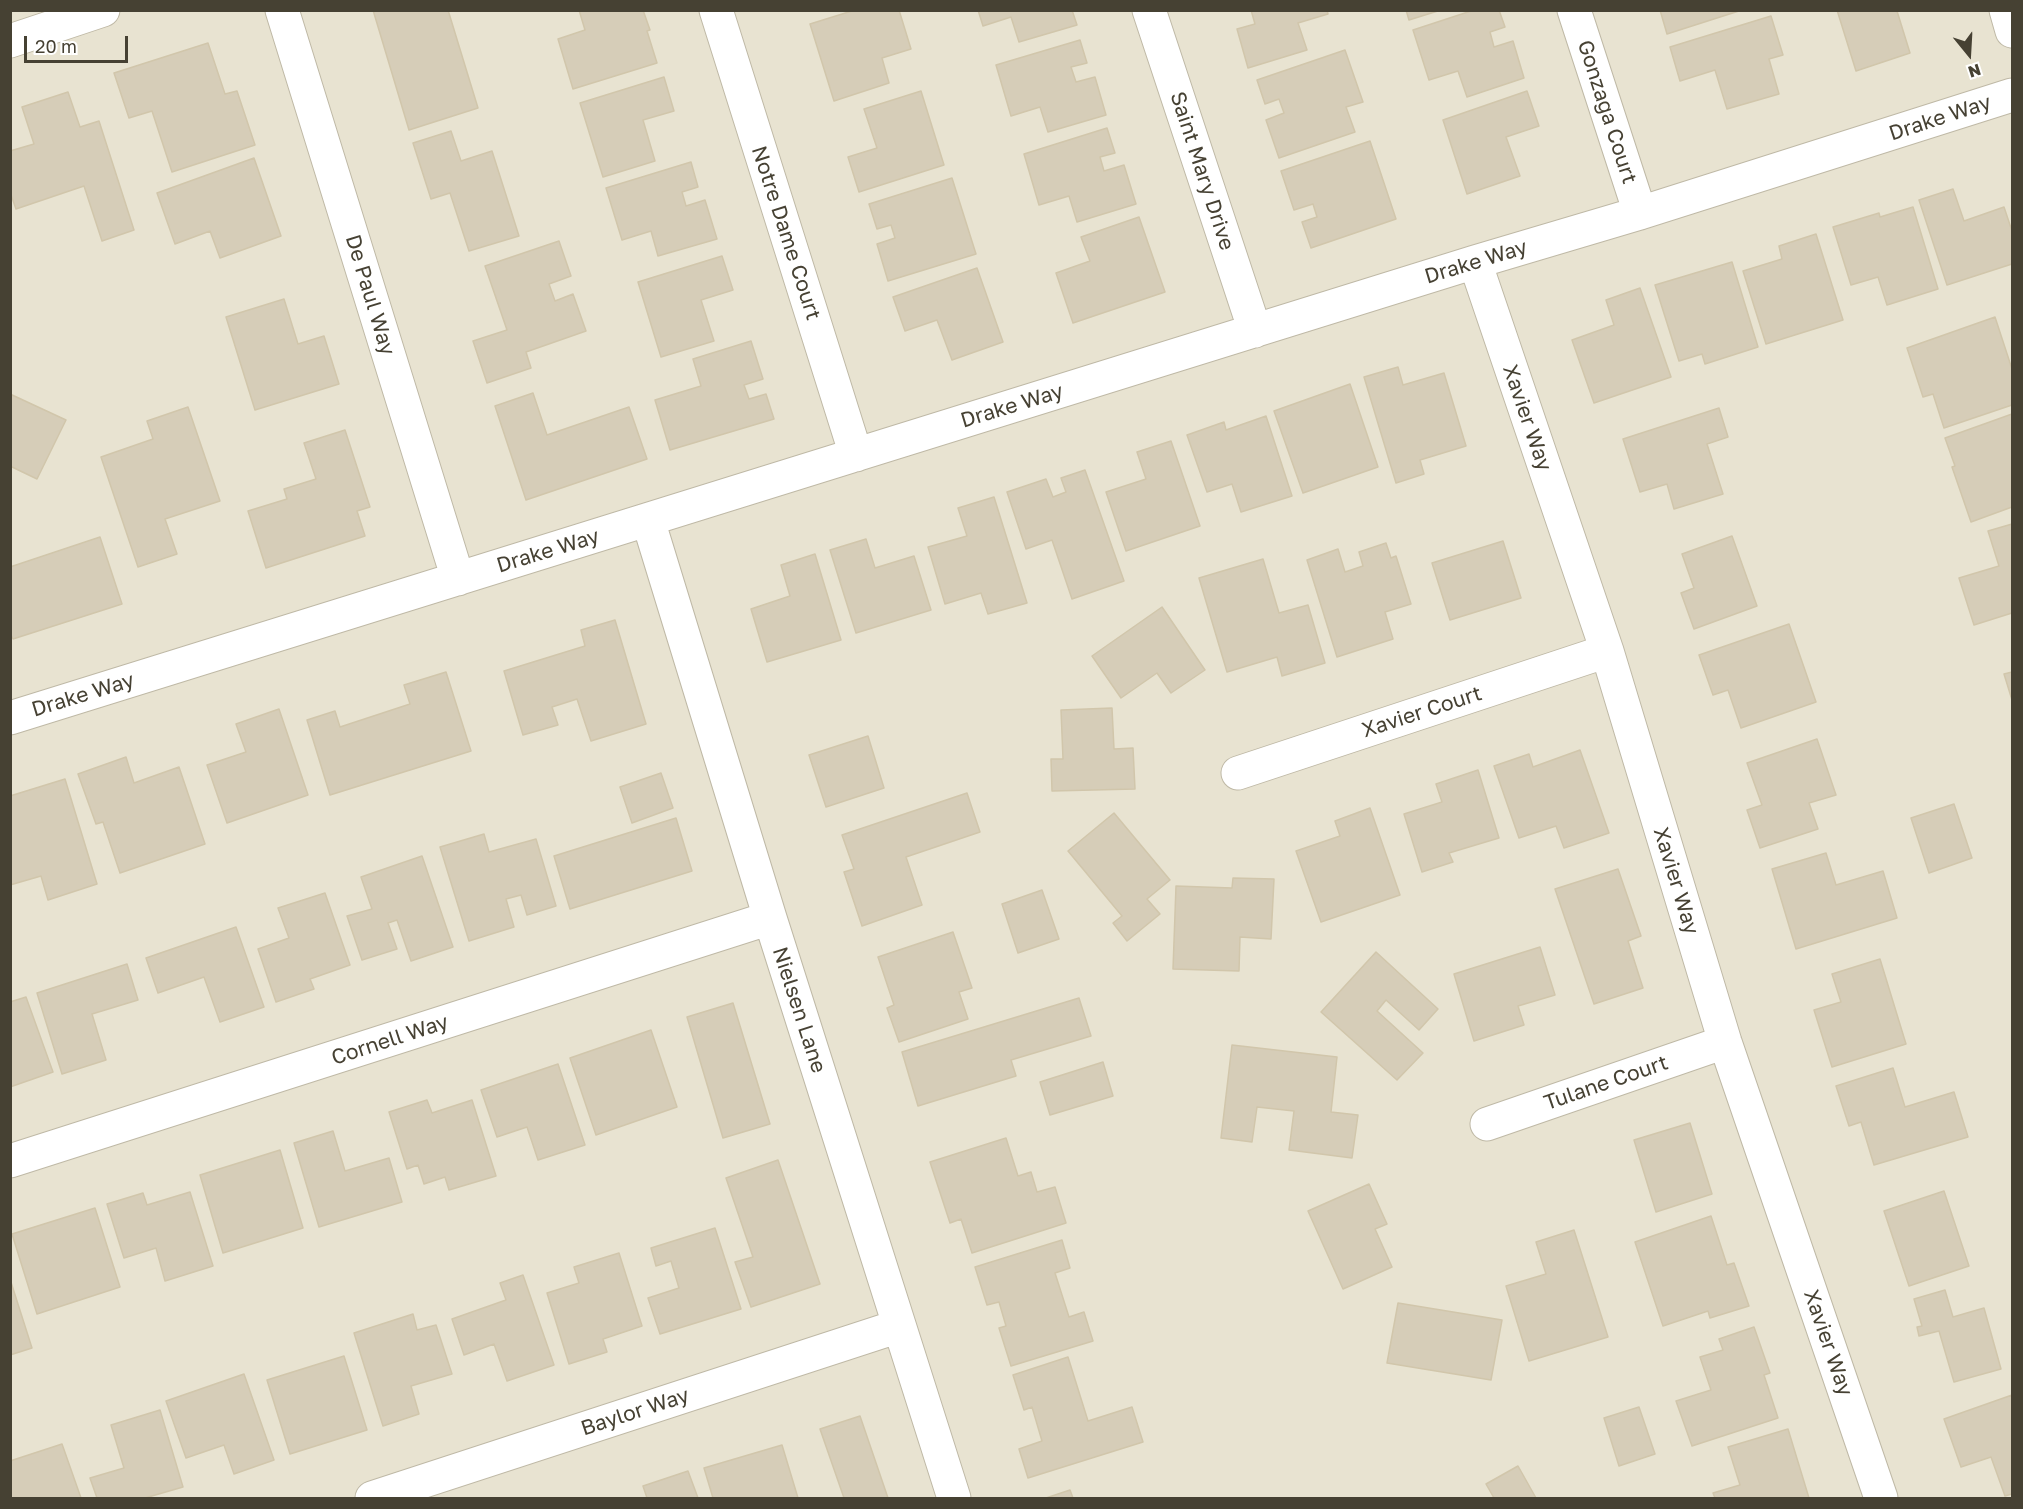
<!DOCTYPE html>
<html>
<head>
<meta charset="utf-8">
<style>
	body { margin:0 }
	#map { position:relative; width:2023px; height:1509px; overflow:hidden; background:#f3f0e4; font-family:"Golos Text",sans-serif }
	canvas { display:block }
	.frame { position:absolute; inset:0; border:12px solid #464133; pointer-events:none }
	.north { position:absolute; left:1939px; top:24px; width:60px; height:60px; -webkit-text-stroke:4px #fff; paint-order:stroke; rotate:162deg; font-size:16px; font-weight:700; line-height:24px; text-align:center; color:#464133 }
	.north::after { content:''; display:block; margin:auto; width:21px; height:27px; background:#464133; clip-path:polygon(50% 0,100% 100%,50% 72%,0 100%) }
	.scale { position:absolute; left:24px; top:36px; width:104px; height:27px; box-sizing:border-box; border:3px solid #464133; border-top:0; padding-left:8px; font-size:18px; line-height:21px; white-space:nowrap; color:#464133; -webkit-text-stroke:4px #fff; paint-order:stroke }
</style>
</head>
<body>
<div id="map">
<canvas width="2023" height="1509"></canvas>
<div class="frame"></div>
<div class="north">N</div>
<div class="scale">20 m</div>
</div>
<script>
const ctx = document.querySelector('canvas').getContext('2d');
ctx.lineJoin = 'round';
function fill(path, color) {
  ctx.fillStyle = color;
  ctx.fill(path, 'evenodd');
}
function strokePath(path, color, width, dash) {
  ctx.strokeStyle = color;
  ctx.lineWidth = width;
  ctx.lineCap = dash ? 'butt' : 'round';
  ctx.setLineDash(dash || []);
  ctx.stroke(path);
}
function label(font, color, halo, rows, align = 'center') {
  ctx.font = font + ' "Golos Text",sans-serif';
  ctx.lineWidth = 6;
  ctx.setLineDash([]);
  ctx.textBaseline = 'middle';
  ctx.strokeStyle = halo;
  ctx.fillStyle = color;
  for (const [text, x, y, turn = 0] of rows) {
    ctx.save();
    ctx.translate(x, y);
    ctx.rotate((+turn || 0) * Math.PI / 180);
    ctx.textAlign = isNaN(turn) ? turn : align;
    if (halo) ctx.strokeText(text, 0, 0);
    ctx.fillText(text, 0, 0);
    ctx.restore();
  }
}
const residential = new Path2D(`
	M11,11H2012V1498H11Z`);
const building = new Path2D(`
	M373,10H448L478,108L409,130Z
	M579,10H643L650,30L647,31L657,63L573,89L558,39L585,30Z
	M855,10H899L911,49L882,58L889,83L834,101L810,24Z
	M978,10H1072L1077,25L1019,42L1011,17L983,26Z
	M1251,10H1327L1328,14L1298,23L1307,50L1248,68L1237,29L1255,24Z
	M1406,10H1441L1409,20Z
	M1474,10H1499L1505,27L1490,32L1494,47L1513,41L1524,78L1467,97L1458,71L1429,80L1413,30Z
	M1660,10H1742L1667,34Z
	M1837,10H1900L1897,11L1910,53L1856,71Z
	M1771,16L1783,55L1769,59L1779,94L1727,109L1715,70L1680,81L1670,47Z
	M1080,40L1087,63L1071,67L1076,82L1095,77L1106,115L1048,132L1040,107L1011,116L996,65Z
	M208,43L225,94L237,91L255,145L172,172L152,111L129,118L114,73Z
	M1345,50L1363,102L1346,107L1355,132L1279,158L1266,120L1284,113L1279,99L1265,104L1257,80Z
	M664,77L674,111L643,120L655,161L603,177L580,103Z
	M921,91L944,165L859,192L848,157L877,148L864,109Z
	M1527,91L1539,126L1506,137L1520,176L1467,194L1443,120Z
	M68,92L80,127L99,121L134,230L102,241L84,186L16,209L10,192V151L34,144L22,107Z
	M1107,128L1115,153L1100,157L1104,171L1124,165L1136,204L1077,222L1069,196L1039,205L1024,154Z
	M451,131L461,161L492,151L519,236L469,251L450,193L431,199L413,143Z
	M1370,141L1396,219L1311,248L1302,222L1317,217L1313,204L1294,210L1281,171Z
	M254,158L281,236L220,258L210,231L175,244L157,193Z
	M691,162L698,187L682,192L686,206L705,200L717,239L658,256L651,231L622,240L606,188Z
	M952,178L976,254L888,281L877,244L895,238L891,225L877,229L869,204Z
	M1953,189L1964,221L2004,207L2012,231V264L1947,285L1919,200Z
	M1913,207L1938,289L1887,305L1878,277L1851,285L1833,227L1879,213L1880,217Z
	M1139,217L1165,292L1073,323L1056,273L1090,261L1081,237Z
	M1816,234L1843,320L1766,344L1743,271L1782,259L1779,246Z
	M559,241L571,276L549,284L555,301L573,294L586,331L526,352L531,368L487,383L473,341L507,330L485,266Z
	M722,256L733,290L701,300L714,341L661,357L638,282Z
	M1732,262L1758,347L1705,364L1702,354L1679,361L1655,285Z
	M977,268L1003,342L952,360L937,320L905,331L893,297Z
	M1640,288L1671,377L1594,403L1572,340L1614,325L1606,300Z
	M284,299L298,344L324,336L339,384L255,410L226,317Z
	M1995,317L2012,369V405L1944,428L1933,394L1923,397L1907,348Z
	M751,341L763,379L744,385L749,399L766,394L774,419L670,450L655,400L701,386L693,359Z
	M1398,367L1403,385L1444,373L1466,446L1420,460L1424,474L1396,483L1364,377Z
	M1350,384L1378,467L1303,493L1274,411Z
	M533,393L547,435L629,407L647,459L526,500L495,406Z
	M10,394L66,420L37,479L10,466Z
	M188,407L220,501L165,519L177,554L138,567L101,457L153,439L147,421Z
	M1719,408L1728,437L1707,444L1723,494L1674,509L1667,484L1640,492L1623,439Z
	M2012,414V507L1971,522L1952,467L1955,466L1945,438Z
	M1266,416L1292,496L1241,512L1232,484L1207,492L1187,435L1224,422L1226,430Z
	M345,430L370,507L357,511L365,536L266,568L248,511L287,499L284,489L316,479L304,443Z
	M1171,441L1200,526L1126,551L1106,492L1146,479L1137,452Z
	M1085,470L1124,581L1072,599L1052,540L1026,549L1007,492L1046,479L1053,497L1066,492L1061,478Z
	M994,497L1027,603L988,614L981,593L945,604L928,547L967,536L958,508Z
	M2012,524V613L1974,625L1959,578L1999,566L1988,531Z
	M1732,536L1757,606L1694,629L1681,593L1694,588L1682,554Z
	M100,537L122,604L13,639L10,633V567Z
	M866,539L875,568L914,556L931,610L856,633L830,550Z
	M1503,541L1521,598L1450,620L1432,563Z
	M1386,543L1391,558L1396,556L1411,604L1385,612L1393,639L1337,657L1307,560L1338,549L1345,572L1363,566L1359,552Z
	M815,554L841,640L767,662L751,609L790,596L781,565Z
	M1263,559L1279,613L1308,605L1325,663L1282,676L1277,657L1227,672L1199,578Z
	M1162,607L1205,670L1171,693L1157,673L1121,698L1092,656Z
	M615,620L646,724L591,741L577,699L552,707L558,725L523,735L504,671L585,646L581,630Z
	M1789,624L1816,702L1741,728L1728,690L1713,695L1699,655Z
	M446,672L471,751L330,795L307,720L335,711L340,727L410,704L404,685Z
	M2012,672V700L2004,674Z
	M1112,708L1114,749L1133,748L1135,789L1052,791L1051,759H1063L1061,710Z
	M279,709L308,795L227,823L207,765L246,752L236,724Z
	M868,736L884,788L826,807L809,755Z
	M1817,739L1836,795L1809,803L1818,829L1760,848L1747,810L1762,805L1747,763Z
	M1580,750L1609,833L1564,848L1556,826L1519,838L1494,766L1529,754L1533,767Z
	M126,757L134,783L179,767L205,844L120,873L103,822L96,824L78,774Z
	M1478,770L1499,838L1449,853L1453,862L1422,872L1404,814L1442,802L1436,784Z
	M661,773L673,808L632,823L620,787Z
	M65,779L97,884L48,900L41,876L10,885V796Z
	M967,793L980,832L906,857L922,905L862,926L844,872L854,869L842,835Z
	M1954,804L1972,858L1929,873L1911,818Z
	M1370,808L1400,895L1321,922L1296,851L1340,836L1335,821Z
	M1114,813L1170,880L1147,899L1160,914L1127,941L1113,923L1122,916L1068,851Z
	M676,818L692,871L570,909L554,856Z
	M484,834L489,852L536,839L556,906L527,915L521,895L506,899L514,927L469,941L440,847Z
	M1826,853L1836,885L1883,871L1897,918L1796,949L1772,869Z
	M422,856L453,947L411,961L397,920L388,923L397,949L362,960L347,916L372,909L361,877Z
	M1618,869L1641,936L1628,941L1643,988L1594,1004L1555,889Z
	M1233,878L1274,879L1271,939L1240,937L1239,971L1173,969L1176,886L1232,888Z
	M1042,890L1059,939L1018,953L1002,904Z
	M325,893L350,965L310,979L314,989L276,1002L258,949L289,938L278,908Z
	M236,927L264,1007L220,1022L204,977L158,993L146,958Z
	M953,932L972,988L959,992L968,1019L899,1042L887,1008L894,1005L878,957Z
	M1540,947L1555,995L1518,1006L1524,1025L1474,1041L1454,974Z
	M1376,952L1438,1009L1419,1030L1386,1000L1377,1011L1423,1053L1397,1080L1321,1012Z
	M1880,959L1906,1044L1832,1067L1814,1010L1841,1002L1832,974Z
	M127,964L138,1000L92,1014L106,1060L62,1074L37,993Z
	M26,997L53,1072L10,1087V1002Z
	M1079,998L1091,1036L1011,1060L1016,1076L918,1106L902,1052Z
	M733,1003L770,1124L723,1138L687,1017Z
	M651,1030L677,1107L596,1135L570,1058Z
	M1232,1045L1337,1057L1331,1112L1358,1115L1352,1158L1289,1150L1294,1111L1257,1107L1252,1142L1221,1138Z
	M1103,1062L1113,1096L1050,1115L1040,1082Z
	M558,1064L585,1145L538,1160L527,1127L497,1137L481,1090Z
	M1893,1068L1905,1107L1954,1092L1968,1137L1874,1165L1861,1122L1849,1126L1836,1086Z
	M427,1100L432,1113L472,1100L496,1176L449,1190L445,1177L424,1184L418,1165L407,1169L389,1112Z
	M1690,1123L1712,1194L1656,1212L1634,1140Z
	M333,1131L345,1171L389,1158L402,1202L319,1227L294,1143Z
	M1006,1138L1018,1176L1031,1172L1037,1192L1055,1187L1066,1223L972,1253L961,1219L950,1223L930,1162Z
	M280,1150L303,1228L223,1253L200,1175Z
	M778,1160L820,1284L751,1307L735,1262L753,1257L726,1178Z
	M1369,1184L1387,1224L1375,1229L1392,1267L1343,1289L1308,1211Z
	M1944,1191L1969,1266L1909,1286L1884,1211Z
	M190,1192L213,1266L165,1281L156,1248L124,1258L107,1204L143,1193L147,1205Z
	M95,1208L120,1287L37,1314L12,1234Z
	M1711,1216L1727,1265L1734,1263L1749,1306L1710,1318L1708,1311L1663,1326L1635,1242Z
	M715,1228L741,1309L660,1334L648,1298L679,1288L671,1261L656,1266L651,1248Z
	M1574,1230L1608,1337L1529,1361L1506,1286L1546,1274L1536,1242Z
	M1062,1240L1070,1268L1055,1273L1069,1317L1084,1312L1093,1341L1011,1366L999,1328L1006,1326L999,1302L987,1305L975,1267Z
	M619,1253L642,1326L603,1339L607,1352L569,1364L547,1293L579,1283L574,1267Z
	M523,1275L554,1365L507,1381L494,1344L464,1355L452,1319L506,1300L500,1283Z
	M10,1279L32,1348L10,1355Z
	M1945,1290L1953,1317L1984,1308L2001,1369L1954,1382L1939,1331L1919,1336L1917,1327L1922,1326L1914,1299Z
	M1398,1303L1502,1320L1491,1380L1387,1363Z
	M413,1314L417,1330L436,1325L452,1374L411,1386L419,1414L383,1426L354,1333Z
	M1754,1327L1770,1373L1764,1375L1778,1418L1692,1446L1676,1401L1711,1390L1700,1357L1723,1350L1719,1339Z
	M344,1356L367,1430L290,1454L267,1380Z
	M1068,1357L1088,1421L1132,1407L1143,1442L1028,1478L1019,1449L1042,1441L1032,1407L1024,1410L1013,1375Z
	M244,1374L274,1460L234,1474L224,1445L186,1458L166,1401Z
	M2012,1395V1494L2005,1496L1991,1457L1961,1467L1944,1419Z
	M1639,1407L1655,1454L1619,1466L1604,1418Z
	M160,1410L183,1487L145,1498H97L90,1478L124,1468L111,1425Z
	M860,1416L888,1498H844L820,1429Z
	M1788,1429L1809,1498H1715L1713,1493L1740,1485L1728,1447Z
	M62,1444L81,1498H10V1461Z
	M782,1445L798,1498H713L704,1468Z
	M1518,1466L1536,1498H1494L1486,1484Z
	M688,1471L698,1498H647L643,1486Z
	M1070,1490L1073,1498H1046Z`);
const minor = new Path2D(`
	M282,10L458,579
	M716,10L856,455
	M1149,10L1255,331
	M1574,10L1640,213
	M2006,10L2012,31
	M10,41L103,10
	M1475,262L1607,651L1725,1042L1881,1498
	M648,520L770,918L954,1498
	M10,718L1475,262L1640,213L2012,95
	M1238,773L1607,651
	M1487,1124L1725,1042
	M10,1161L770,918
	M372,1498L899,1326`);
const streetNames = [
	["Gonzaga Court",1607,112,72],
	["Drake Way",1940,118,-18],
	["Saint Mary Drive",1202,171,72],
	["Notre Dame Court",786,233,72],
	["Drake Way",1476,262,-17],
	["De Paul Way",370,295,73],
	["Drake Way",1012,406,-17],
	["Xavier Way",1527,418,71],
	["Drake Way",548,551,-17],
	["Drake Way",83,695,-17],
	["Xavier Court",1422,712,-18],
	["Xavier Way",1676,881,73],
	["Nielsen Lane",799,1010,72],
	["Cornell Way",390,1040,-18],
	["Tulane Court",1606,1083,-19],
	["Xavier Way",1828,1343,71],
	["Baylor Way",635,1412,-18]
];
fill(residential, '#e8e3d1');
fill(building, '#d6cdb8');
strokePath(building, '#d1c6ab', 1.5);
strokePath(minor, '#bfb9a6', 35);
strokePath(minor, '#fff', 33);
label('21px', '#464133', '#fff', streetNames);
</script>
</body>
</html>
